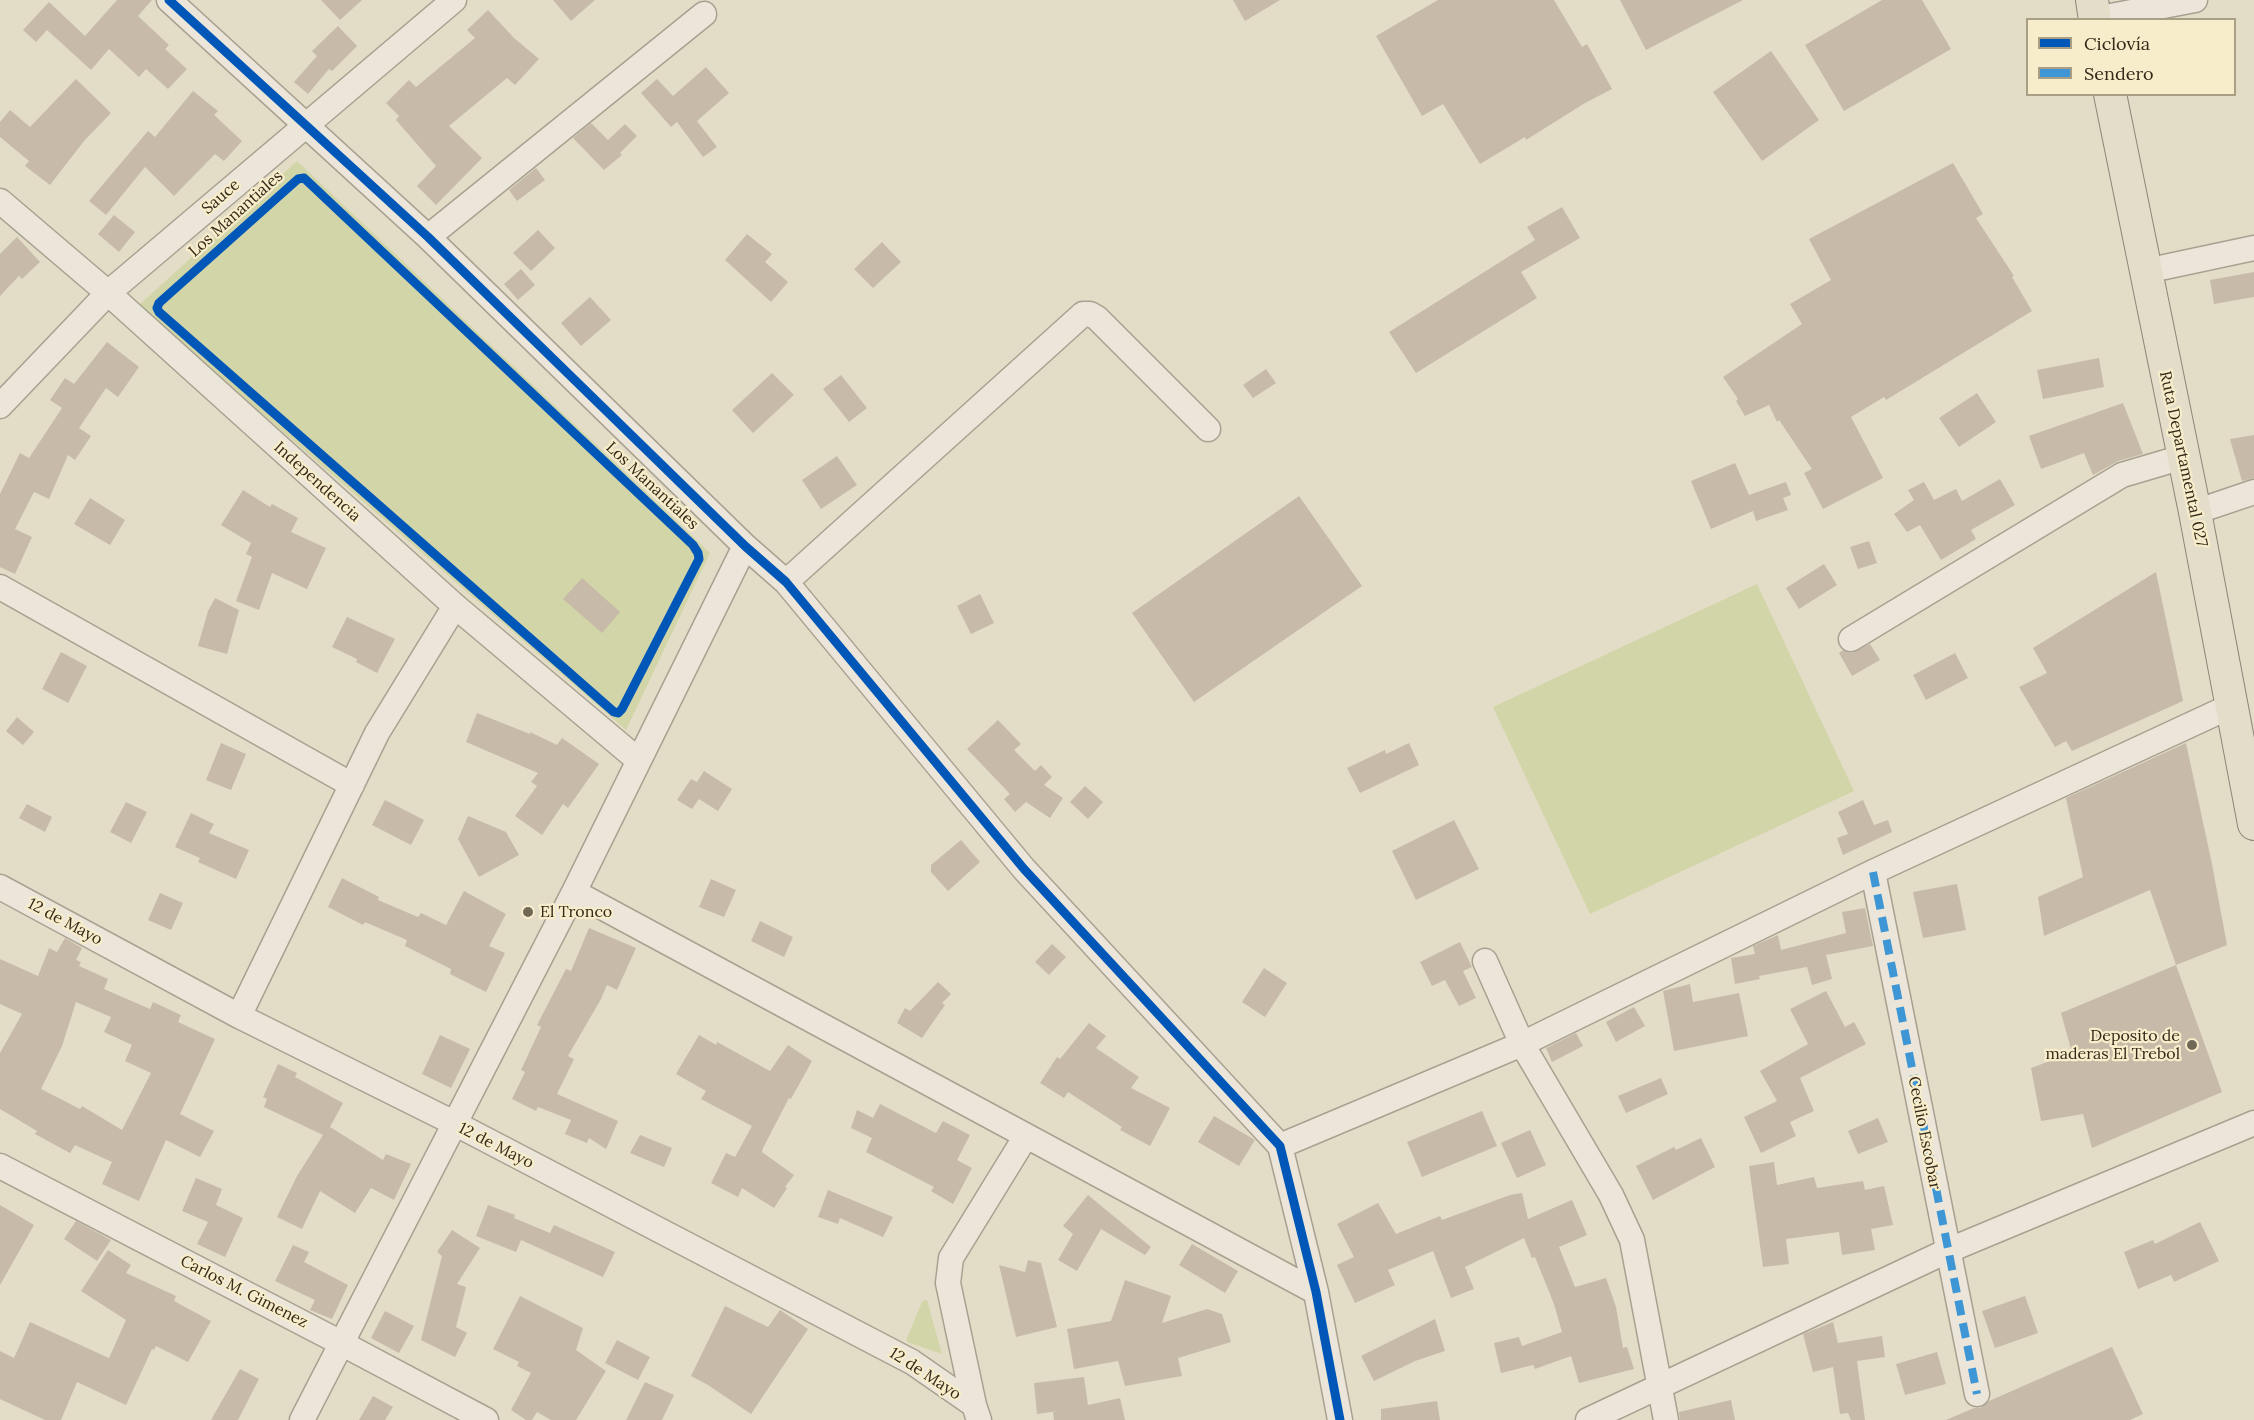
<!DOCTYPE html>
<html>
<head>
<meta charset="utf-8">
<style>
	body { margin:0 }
	#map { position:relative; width:2254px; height:1420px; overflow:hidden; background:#e3ddc7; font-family:Lora,serif }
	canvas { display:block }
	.legend { position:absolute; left:2026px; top:18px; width:210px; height:78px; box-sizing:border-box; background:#f7edca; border:2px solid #a99f84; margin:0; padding:8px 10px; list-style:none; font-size:18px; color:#35291a }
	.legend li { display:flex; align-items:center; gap:12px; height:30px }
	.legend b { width:30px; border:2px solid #a99f84 }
</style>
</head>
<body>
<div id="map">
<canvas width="2254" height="1420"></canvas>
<ul class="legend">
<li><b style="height:8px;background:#0057b8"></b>Ciclovía</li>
<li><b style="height:8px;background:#3e96d4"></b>Sendero</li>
</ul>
</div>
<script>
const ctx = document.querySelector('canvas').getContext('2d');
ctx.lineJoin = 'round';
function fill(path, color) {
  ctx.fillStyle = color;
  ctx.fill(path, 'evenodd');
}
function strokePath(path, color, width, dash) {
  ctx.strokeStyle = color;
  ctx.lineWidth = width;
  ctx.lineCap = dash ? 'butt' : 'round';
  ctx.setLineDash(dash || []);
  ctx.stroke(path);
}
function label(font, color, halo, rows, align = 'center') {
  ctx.font = font + ' Lora,serif';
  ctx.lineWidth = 4.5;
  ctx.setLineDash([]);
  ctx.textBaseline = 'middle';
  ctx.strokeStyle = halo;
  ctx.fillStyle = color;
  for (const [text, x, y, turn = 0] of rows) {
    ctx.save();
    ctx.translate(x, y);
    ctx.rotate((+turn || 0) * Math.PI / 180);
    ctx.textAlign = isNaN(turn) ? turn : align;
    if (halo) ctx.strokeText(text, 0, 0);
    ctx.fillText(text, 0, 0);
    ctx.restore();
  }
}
const green = new Path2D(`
	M297,161L710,553L626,730L138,306Z
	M1757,584L1854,791L1590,914L1493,707Z
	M925,1300H927L942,1354L907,1342V1338L922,1302Z`);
const building = new Path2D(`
	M117,0H152L138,16L169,45L165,49L187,69L168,89L146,69L139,77L109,49L91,70L47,30L36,42L23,30L49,2L85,36Z
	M321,0H362L340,20Z
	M553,0H595L571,21Z
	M1233,0H1280L1245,21Z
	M1438,0H1554L1582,47L1587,44L1612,89L1585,103L1526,140L1525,137L1480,164L1443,104L1422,116L1376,36Z
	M1620,0H1743L1646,50Z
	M1882,0H1922L1951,49L1844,111L1805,45Z
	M488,10L514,38L539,59L515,85L507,78L449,126L482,158L436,205L417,186L436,166L396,120L399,116L386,103L409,80L416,87L475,38L467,30Z
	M338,26L357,46L332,71L329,69L308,94L294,82L317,56L312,51Z
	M1771,51L1819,120L1762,161L1713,92Z
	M706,67L729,93L697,121L717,147L703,157L677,122L671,127L641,93L657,79L673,96Z
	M76,79L111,113L84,141L50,185L25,166L29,161L0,137V122L10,110L30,127Z
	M193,91L218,111L214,115L242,141L224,161L215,154L174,196L145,167L106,215L89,201L148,131L155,137Z
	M591,123L608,140L625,124L637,136L620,153L622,155L604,170L573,138Z
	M1953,163L1983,214L1976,218L2014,276L2012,277L2032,311L1886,400L1884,397L1851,417L1883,478L1823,509L1804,473L1812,469L1779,420L1777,422L1769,405L1745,416L1736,401L1738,399L1723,377L1802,324L1790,304L1831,280L1809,239Z
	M536,168L545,180L517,201L509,190Z
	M1562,207L1580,238L1521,272L1537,298L1416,373L1389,332L1535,240L1527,227Z
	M114,215L135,232L119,252L98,234Z
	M538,230L555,248L531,271L513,253Z
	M747,234L772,254L765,262L788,282L771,302L725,260Z
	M17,237L40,262L22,279L19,276L0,296V254Z
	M882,242L901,262L873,288L854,269Z
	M521,269L535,285L518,300L504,284Z
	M2254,272V297L2214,304L2210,280Z
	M590,297L611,320L581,346L561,323Z
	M107,342L139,367L118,397L106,388L79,428L91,436L75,460L68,455L49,499L34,492L15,529L32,537L15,574L0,567V494L20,453L29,458L62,408L50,400L65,378L74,384Z
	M2099,358L2104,387L2043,399L2037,370Z
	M1266,369L1276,383L1253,398L1243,385Z
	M772,373L794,395L753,433L732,410Z
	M841,375L867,408L849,422L823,389Z
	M1977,393L1996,422L1959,447L1939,418Z
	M2123,403L2143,454L2118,461L2093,475L2084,453L2041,469L2029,436Z
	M2254,435V478L2242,481L2230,439Z
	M837,456L857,485L821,509L802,480Z
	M1735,463L1749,495L1786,482L1791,495L1783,498L1788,510L1756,521L1753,511L1711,529L1691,481Z
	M2000,479L2015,505L1971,530L1976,539L1941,560L1920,525L1907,532L1894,514L1914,500L1908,490L1924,482L1934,500L1956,489L1962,501Z
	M243,490L270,507L272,504L298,518L291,532L326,548L307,589L272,573L259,610L236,601L252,557L246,554L251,543L221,525Z
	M1299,496L1362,586L1194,702L1132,613Z
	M90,498L125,520L110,545L74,524Z
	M1869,541L1877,563L1858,569L1850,547Z
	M1824,564L1837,585L1799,609L1786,588Z
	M2156,572L2183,701L2072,751L2066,741L2055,747L2019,687L2047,673L2033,648Z
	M582,578L620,612L602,633L563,599Z
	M980,594L994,623L971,634L957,606Z
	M215,598L239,610L227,654L198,646L208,611Z
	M347,617L395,639L377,673L356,662L357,659L332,647Z
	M1870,644L1880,660L1852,676L1839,653L1843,650L1852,653Z
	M61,652L87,666L68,703L42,689Z
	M1955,653L1968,678L1926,700L1913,675Z
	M477,713L530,734V732L557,745L562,738L599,764L568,808L563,804L542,835L515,816L537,786L531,782L538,773L466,742Z
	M17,717L34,732L23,745L6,731Z
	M998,720L1021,744L1014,750L1035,771L1041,765L1052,777L1044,785L1063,798L1050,818L1026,802L1015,812L1004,799L1010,794L967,749Z
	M221,743L246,754L231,790L206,780Z
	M1409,743L1419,765L1360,793L1347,768L1385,750L1386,754Z
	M2186,743L2212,864L2227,945L2176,965L2150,890L2044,936L2038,897L2083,877L2066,798Z
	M704,771L732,789L718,811L699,799L692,809L677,800L691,779L697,782Z
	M1085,786L1103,802L1088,819L1070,802Z
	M385,800L424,820L411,845L372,825Z
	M1863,800L1874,825L1888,820L1892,832L1843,855L1837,838L1848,834L1838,812Z
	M126,802L147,812L131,843L110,832Z
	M27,804L52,817L45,832L19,818Z
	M191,813L214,824L209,833L249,850L236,879L198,862L200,858L175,847Z
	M468,816L506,832L519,855L479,877L458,839Z
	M1454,820L1479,869L1416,900L1392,851Z
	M961,840L980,862L948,891L931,872V865Z
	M342,878L379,897L378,900L418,917L421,913L446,925L464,891L506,914L489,946L505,953L486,992L450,974L451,969L405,946L407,940L365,922L363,925L328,907Z
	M711,879L736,890L724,917L699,907Z
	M1957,884L1966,930L1923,938L1913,892Z
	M160,893L183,903L171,930L148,920Z
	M1865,908L1873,946L1826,955L1832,979L1812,985L1807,967L1759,976L1760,979L1735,984L1731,958L1755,954L1753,946L1778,935L1781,950L1846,933L1842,912Z
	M760,921L793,937L784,957L751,941Z
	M589,928L636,948L617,990L607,985L601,999L568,1056L574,1059L557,1094L618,1121L606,1149L589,1138L587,1143L565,1134L571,1120L538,1107L536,1111L512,1099L525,1072L521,1070L541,1027L537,1025L566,969L571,971Z
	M65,938L82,948L76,960L81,962L79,966L108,979L104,989L150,1009L153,1002L181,1015L178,1022L215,1039L180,1114L214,1131L200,1157L166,1140L139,1201L102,1184L112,1162L75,1145L70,1153L35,1134L37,1131L0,1109V1053L22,1014L0,1004V959L38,976L49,948L57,952ZM76,1002L111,1017L104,1032L132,1045L125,1061L151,1073L122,1130L82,1106L80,1109L41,1089L62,1046Z
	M1460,942L1472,967L1463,971L1476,998L1459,1006L1445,980L1432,986L1420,962Z
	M1052,944L1066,957L1049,975L1035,962Z
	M2176,965L2222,1092L2092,1148L2083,1114L2041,1121L2031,1068L2072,1053L2061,1013Z
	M1264,968L1287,983L1265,1017L1242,1002Z
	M938,982L951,994L942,1003L945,1005L922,1038L897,1023L905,1008L910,1011Z
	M1690,984L1693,1002L1739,993L1748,1036L1674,1051L1663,991Z
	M1826,991L1845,1027L1854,1022L1866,1044L1800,1078L1814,1111L1790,1122L1796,1136L1761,1153L1744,1117L1777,1101L1760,1071L1808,1044L1790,1009Z
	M1634,1007L1645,1026L1616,1042L1606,1022Z
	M1089,1023L1106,1036L1096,1048L1139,1077L1131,1088L1170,1108L1150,1146L1120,1130L1122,1127L1068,1092L1064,1098L1040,1083L1057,1057L1060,1059Z
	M1576,1033L1583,1046L1552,1062L1546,1048Z
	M440,1035L470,1049L451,1088L422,1074Z
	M699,1035L716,1045L717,1042L770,1071L788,1045L812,1061L791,1099L789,1098L763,1148L762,1152L794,1175L785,1187L787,1188L774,1208L742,1188L738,1197L711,1183L726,1153L735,1157L752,1126L701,1099L706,1091L676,1074Z
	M278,1064L297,1073L295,1077L343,1103L330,1127L383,1160L386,1154L411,1164L394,1200L371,1188L355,1213L320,1191L302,1229L277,1217L297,1176L323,1135L264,1107L267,1099L263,1097Z
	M1661,1078L1668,1094L1626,1113L1618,1096Z
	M880,1104L936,1133L943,1121L970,1135L957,1160L972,1168L953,1204L931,1191L934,1187L866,1152L872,1138L851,1128L857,1110L873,1118Z
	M1482,1111L1497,1146L1422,1177L1407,1142Z
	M1214,1116L1255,1140L1239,1166L1198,1142Z
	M1878,1118L1888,1142L1858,1154L1848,1131Z
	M1530,1130L1546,1165L1517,1178L1501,1143Z
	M640,1135L672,1148L664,1167L630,1153Z
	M1701,1138L1715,1167L1653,1200L1636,1166L1674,1147L1676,1150Z
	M1774,1162L1777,1185L1814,1177L1817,1188L1863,1181L1865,1190L1884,1186L1893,1225L1871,1229L1875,1250L1842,1255L1839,1232L1786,1239L1789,1264L1763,1267L1749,1166Z
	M196,1178L222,1189L216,1205L243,1218L225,1257L197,1244L208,1222L182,1211Z
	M828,1190L893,1217L883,1237L840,1218L838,1224L818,1217Z
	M1522,1193L1528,1219L1572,1200L1587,1235L1559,1247L1575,1287L1606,1278L1616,1307L1623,1348L1627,1347L1634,1369L1579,1383L1571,1356L1535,1369L1533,1365L1501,1373L1494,1343L1519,1337L1522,1346L1562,1332L1554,1304L1535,1257L1532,1258L1524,1238L1465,1267L1474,1289L1451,1298L1433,1251L1388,1270L1395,1285L1355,1303L1337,1265L1354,1257L1337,1224L1378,1203L1396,1234L1440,1216L1442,1220L1510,1195Z
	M1088,1195L1151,1247L1145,1255L1101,1229L1077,1271L1058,1260L1073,1234L1063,1226Z
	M0,1205L34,1225L0,1285Z
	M488,1205L515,1215L514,1218L550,1233L554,1225L615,1252L603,1277L521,1240L516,1252L476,1236Z
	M76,1221L111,1240L97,1261L64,1239Z
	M2200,1222L2219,1261L2174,1282L2171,1275L2138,1289L2124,1252L2153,1240L2155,1244Z
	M452,1230L480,1248L457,1284L466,1287L456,1327L467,1333L455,1357L421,1340L442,1256L437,1252Z
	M1192,1244L1238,1271L1225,1293L1179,1265Z
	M293,1245L309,1252L304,1262L348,1285L332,1319L310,1310L315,1300L275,1281Z
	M108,1250L131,1265L126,1273L176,1296L174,1301L211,1321L188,1362L156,1346L154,1350L152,1349L126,1405L77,1382L61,1420H45L0,1399V1351L14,1358L30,1322L109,1358L126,1320L81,1291Z
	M1028,1260L1041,1263L1057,1327L1016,1337L999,1265L1025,1272Z
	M1125,1280L1171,1296L1162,1323L1207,1309L1222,1314L1231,1342L1178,1358L1182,1376L1125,1386L1118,1361L1074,1369L1067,1329L1111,1321Z
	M520,1296L583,1328L576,1350L606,1371L576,1420H551L537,1412L532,1420H526L511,1410L531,1373L517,1366L519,1362L493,1349Z
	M2025,1296L2038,1333L1995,1348L1982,1311Z
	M725,1306L768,1327L780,1310L808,1329L751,1414L708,1385L691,1376Z
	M385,1311L414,1326L399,1353L371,1338Z
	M1435,1319L1445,1351L1415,1361L1374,1381L1361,1356Z
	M1833,1322L1838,1343L1882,1336L1885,1357L1857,1361L1865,1420H1851L1848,1413L1840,1414L1833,1367L1813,1372L1803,1334Z
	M617,1340L650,1357L638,1380L605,1363Z
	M2112,1347L2143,1414L2130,1420H1946L1974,1408H1980L1989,1401Z
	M1937,1352L1946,1384L1905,1395L1896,1364Z
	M240,1369L259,1379L238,1420H211Z
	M1084,1377L1088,1405L1120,1398L1125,1420H1054L1053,1412L1058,1411L1037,1414L1034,1383Z
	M645,1382L674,1395L662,1420H626Z
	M373,1396L393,1407L385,1420H359Z
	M1731,1400L1735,1420H1680L1679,1412Z
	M1437,1401L1440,1420H1381V1409Z`);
const minor = new Path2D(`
	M169,0L428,237L745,546L786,582L1024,869L1280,1146L1316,1292L1340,1420
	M2095,19L2195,0
	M0,201L108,293L455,606L638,760
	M428,237L704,14
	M2146,271L2254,248
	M0,406L108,293L454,0
	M2195,512L2254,492
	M786,582L1083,314H1090L1097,318L1208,429
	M0,587L352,785
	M1851,639L2122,475L2183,457
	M1873,872L1977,1394
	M0,887L239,1016L454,1123L912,1362L974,1405L979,1420
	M574,892L1316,1292
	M1485,961L1522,1044L1611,1195L1632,1240L1666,1420
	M239,1016L377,733L455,606
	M1280,1146L1522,1044L1873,872L2231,706
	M0,1166L341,1343L486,1420
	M974,1405L948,1283L951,1258L1026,1136
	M302,1420L574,892L745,546
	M1588,1420L1947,1251L2254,1123`);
const major = new Path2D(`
	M2092,0L2095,20
	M2110,94L2195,512L2254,824`);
const quiet = new Path2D(`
	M1873,872L1977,1394`);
const cycleway = new Path2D(`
	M169,0L428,237L745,546L786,582L1024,869L1280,1146L1316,1292L1340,1420
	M304,178L693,545L698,553L699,559L622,709L618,713L614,712L159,312L157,308L159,303L298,179Z`);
const markers = [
	[528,912,6,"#726857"],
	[2192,1045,6,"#726857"]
];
const streetNames = [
	["Sauce",221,197,-41],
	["Los Manantiales",236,214,-42],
	["Ruta Departamental 027",2183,459,78],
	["Independencia",317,482,42],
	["Los Manantiales",652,486,43],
	["12 de Mayo",65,922,28],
	["Cecilio Escobar",1924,1133,79],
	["12 de Mayo",496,1146,27],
	["Carlos M. Gimenez",244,1292,27],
	["12 de Mayo",925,1374,33]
];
const poiNames = [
	["El Tronco",540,912],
	["Deposito de",2180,1036,"right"],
	["maderas El Trebol",2180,1054,"right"]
];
fill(green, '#d1d5a8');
fill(building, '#c7baa8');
strokePath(minor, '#a8a191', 27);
strokePath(major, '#8d8678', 34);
strokePath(minor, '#ebe6d9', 24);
strokePath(major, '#e3ddca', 32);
strokePath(quiet, '#3e96d4', 8, [15, 8]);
strokePath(cycleway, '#0057b8', 9);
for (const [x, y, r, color] of markers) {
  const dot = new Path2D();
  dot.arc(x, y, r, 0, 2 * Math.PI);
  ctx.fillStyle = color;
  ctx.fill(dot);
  strokePath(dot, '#f7edca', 2);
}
label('16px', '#35291a', '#f7edca', streetNames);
label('16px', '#35291a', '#f7edca', poiNames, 'left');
</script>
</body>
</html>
